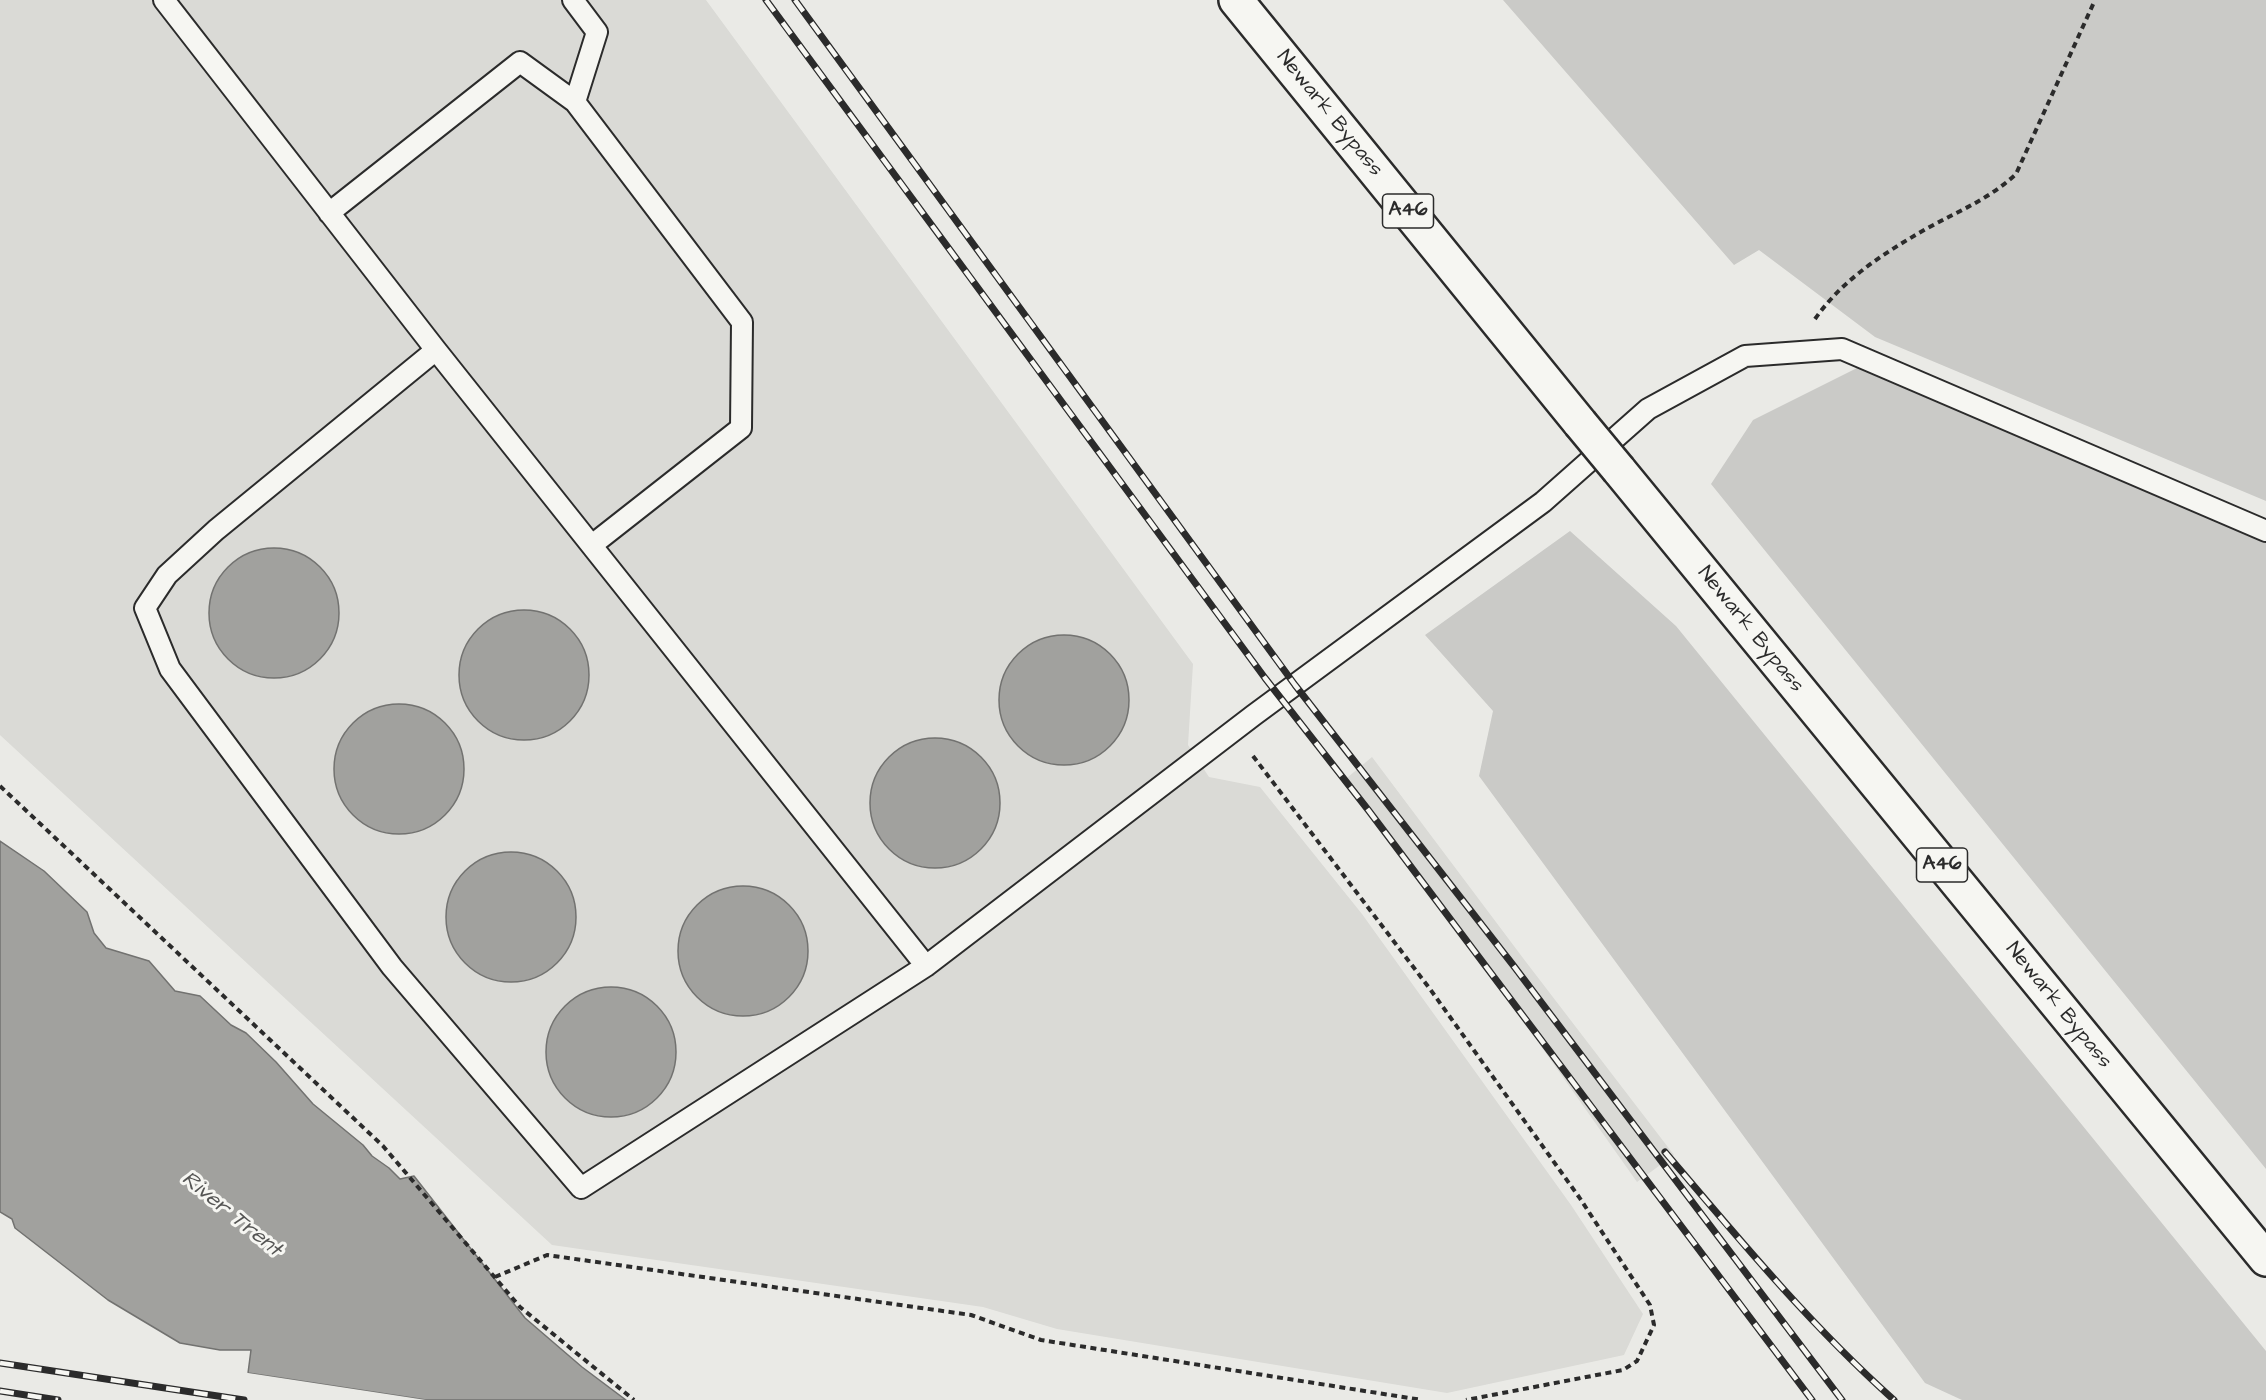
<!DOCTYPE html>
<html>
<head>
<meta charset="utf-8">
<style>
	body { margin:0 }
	canvas { display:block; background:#eaeae6 }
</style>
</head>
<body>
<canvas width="2266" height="1400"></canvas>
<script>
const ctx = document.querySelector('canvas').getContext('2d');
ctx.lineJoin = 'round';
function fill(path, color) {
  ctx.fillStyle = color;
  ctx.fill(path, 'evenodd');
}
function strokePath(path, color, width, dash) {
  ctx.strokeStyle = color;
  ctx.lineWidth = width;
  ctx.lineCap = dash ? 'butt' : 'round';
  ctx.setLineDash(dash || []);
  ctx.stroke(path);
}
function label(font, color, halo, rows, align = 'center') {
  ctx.font = font + ' "Architects Daughter",sans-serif';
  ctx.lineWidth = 6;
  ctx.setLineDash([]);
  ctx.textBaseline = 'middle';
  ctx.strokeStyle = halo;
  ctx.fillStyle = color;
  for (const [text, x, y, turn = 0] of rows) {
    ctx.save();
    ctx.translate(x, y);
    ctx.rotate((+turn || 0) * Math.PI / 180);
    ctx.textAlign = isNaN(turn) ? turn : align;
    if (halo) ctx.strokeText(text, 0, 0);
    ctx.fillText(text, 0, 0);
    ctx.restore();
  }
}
const built = new Path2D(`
	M0,0H706L1193,664L1188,745L1209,777L1260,787L1362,914L1571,1205L1643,1314L1624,1355L1447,1393L1057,1329L983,1307L552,1245L0,735Z
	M1372,757L1526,962L1674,1155L1637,1182L1497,984L1342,782Z`);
const green = new Path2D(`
	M1503,0H2266V501L1875,337L1759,250L1734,265Z
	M1857,368L2266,543V1169L1711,484L1753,420Z
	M1570,531L1676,626L2266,1351V1400H1962L1925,1383L1479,776L1493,711L1425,635Z`);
const water = new Path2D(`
	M209 613a65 65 0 1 1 130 0a65 65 0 1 1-130 0Z
	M459 675a65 65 0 1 1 130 0a65 65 0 1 1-130 0Z
	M999 700a65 65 0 1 1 130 0a65 65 0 1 1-130 0Z
	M334 769a65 65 0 1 1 130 0a65 65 0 1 1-130 0Z
	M870 803a65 65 0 1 1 130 0a65 65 0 1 1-130 0Z
	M0,841L44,871L87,912L94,933L106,948L149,961L175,991L200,996L231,1025L246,1033L276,1062L313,1104L363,1145L372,1156L389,1168L400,1179L414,1176L525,1318L582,1367L626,1400H426L248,1373L251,1350H220L180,1343L108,1300L15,1228L12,1219L0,1212Z
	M446 917a65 65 0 1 1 130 0a65 65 0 1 1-130 0Z
	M678 951a65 65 0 1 1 130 0a65 65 0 1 1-130 0Z
	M546 1052a65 65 0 1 1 130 0a65 65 0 1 1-130 0Z`);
const pier = new Path2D(`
	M245,1372L248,1373L426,1400H406L248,1376Z`);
const path = new Path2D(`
	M1815,319C1843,279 1884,253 1926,229C1958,211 1988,200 2016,174L2095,0
	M1253,756L1430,989L1579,1197L1650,1305L1654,1325L1637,1361L1623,1370L1466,1400
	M0,786L383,1146L520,1307L634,1400
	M495,1277L547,1255L971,1315L1041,1340L1422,1400`);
const lane = new Path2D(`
	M164,0L436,350L926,966
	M573,0L597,32L575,102L742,322L741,428L592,545
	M329,213L520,62L575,102
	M436,350L216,530L167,575L145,608L170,669L392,967L581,1188L926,966L1254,715L1543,502L1648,409L1745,356L1842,349L2266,531`);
const highway = new Path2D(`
	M1236,0L1580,423
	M1619,470L2266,1259`);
const rail = new Path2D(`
	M766,0L1265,678L1369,811L1812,1400
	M795,0L1295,685L1513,965L1842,1400
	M1665,1152C1738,1238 1810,1325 1894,1400
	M0,1363L244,1400
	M0,1391L58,1400`);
const highwayBridge = new Path2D(`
	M1580,423L1619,470`);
const shields = [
	[1408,211,51],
	[1942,865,51]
];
const shieldNames = [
	["A46",1408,211],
	["A46",1942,865]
];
const streetNames = [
	["Newark Bypass",1329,114,51],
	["Newark Bypass",1750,630,51],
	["Newark Bypass",2058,1006,51]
];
const waterNames = [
	["River Trent",231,1215,39]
];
fill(built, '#dadad6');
fill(green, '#cacac7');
fill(water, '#a1a19e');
strokePath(water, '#727270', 1.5);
fill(pier, '#eaeae6');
strokePath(lane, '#2b2b2b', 24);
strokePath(highway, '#2b2b2b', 38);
strokePath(path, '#2b2b2b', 4, [6, 4.5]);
strokePath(lane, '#f6f6f2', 20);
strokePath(highway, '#f6f6f2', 33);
strokePath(rail, '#2b2b2b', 7);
strokePath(rail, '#f6f6f2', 4.5, [14]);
strokePath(highwayBridge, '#2b2b2b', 38, []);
strokePath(highwayBridge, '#f6f6f2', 33);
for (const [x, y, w] of shields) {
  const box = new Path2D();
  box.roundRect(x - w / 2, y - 17, w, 34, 4.5);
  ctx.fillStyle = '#f6f6f2';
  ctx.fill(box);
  strokePath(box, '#2b2b2b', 1.5);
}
label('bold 20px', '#2b2b2b', null, shieldNames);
label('21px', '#2b2b2b', '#f6f6f2', streetNames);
label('italic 22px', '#545453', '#f6f6f2', waterNames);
</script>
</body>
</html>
